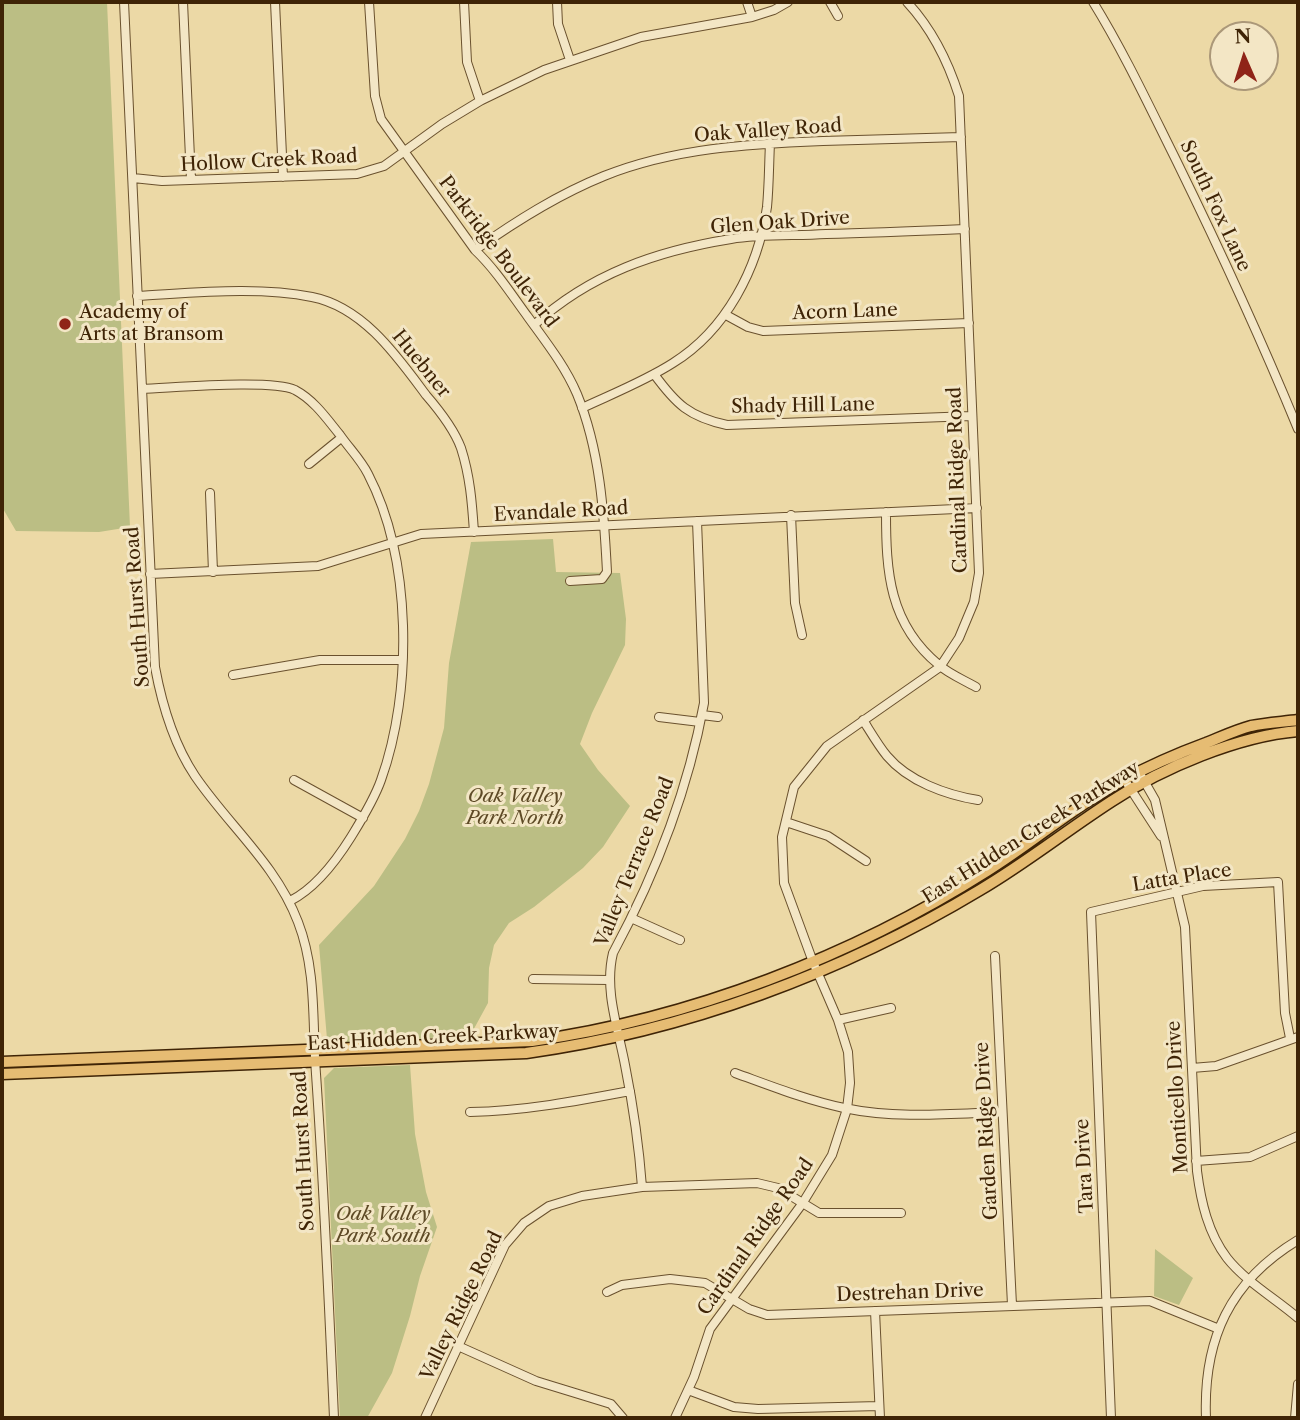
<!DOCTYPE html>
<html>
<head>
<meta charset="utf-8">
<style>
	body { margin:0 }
	#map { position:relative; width:1300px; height:1420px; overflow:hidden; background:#ecd9a6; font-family:"Libre Caslon Text",serif }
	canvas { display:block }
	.frame { position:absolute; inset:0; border:4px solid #3f2406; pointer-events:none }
	.north { position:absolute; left:1209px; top:21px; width:70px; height:70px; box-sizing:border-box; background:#f3e6c5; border:2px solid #ab9879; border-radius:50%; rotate:357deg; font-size:19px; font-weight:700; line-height:28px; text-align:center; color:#3f2406 }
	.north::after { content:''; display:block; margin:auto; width:24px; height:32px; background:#8f2418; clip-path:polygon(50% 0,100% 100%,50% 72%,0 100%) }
</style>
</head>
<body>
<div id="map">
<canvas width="1300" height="1420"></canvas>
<div class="frame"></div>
<div class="north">N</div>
</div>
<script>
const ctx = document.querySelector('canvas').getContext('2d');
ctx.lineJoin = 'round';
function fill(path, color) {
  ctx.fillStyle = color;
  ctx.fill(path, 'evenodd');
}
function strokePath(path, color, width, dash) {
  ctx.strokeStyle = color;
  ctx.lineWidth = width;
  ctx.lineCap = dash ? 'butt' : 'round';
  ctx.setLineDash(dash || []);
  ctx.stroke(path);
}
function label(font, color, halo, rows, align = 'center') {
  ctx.font = font + ' "Libre Caslon Text",serif';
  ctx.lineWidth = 6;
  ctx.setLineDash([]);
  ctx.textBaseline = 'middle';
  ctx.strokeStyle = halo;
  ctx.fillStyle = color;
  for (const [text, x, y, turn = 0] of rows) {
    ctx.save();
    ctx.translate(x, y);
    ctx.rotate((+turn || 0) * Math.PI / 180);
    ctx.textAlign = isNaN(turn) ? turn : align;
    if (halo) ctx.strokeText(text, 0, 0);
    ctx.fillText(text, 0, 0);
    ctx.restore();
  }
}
const green = new Path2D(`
	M2,2H107L130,527L99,532L16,531L2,507Z
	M553,539L556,572L620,573L626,619L625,645L592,713L580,744L598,770L630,806L603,847L583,868L534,907L509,923L494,945L489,968L488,1003L470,1036L334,1043L327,1039L319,945L374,886L405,839L419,811L429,784L444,728L449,663L471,542Z
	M410,1065L415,1134L426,1192L437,1227L420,1276L410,1316L392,1373L367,1418H340L324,1078L334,1068Z
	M1155,1249L1193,1278L1179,1305L1154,1296Z`);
const minor = new Path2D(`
	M124,2L155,667C162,705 173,743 195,776C229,826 276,864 298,922C317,971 312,1023 316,1074C324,1189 329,1303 334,1418
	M183,2L191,180
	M275,2L283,177
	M369,2L375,96L381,119L475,250C496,270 511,294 528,317C546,342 565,366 577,394C600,450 604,512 607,572L602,579L570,581
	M464,2L467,62L480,101
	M557,2L558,24L570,60
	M747,2L752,17
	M830,2L838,16
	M1093,2C1125,54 1150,108 1177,162C1220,250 1261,339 1298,429
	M133,178L162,181L357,174L384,166L442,124L480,101L544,70L641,37L752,17L774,10L788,2
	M475,250C516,221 557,195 604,176C674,148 748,144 823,141C869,140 915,138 961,137
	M137,296C193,293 258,286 312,297C363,307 397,356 426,395C439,410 454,429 461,448C470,476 472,502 474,532
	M726,315L748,327L763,331L969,323
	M534,325C590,274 656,251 731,239C762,234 795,236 826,234C873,233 919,231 965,229
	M654,374C676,404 689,417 727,425L972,416
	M142,389C173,388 271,379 295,390C314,400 327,419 340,435C349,448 361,460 368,474C412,559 413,691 381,780C374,800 362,819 351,837C336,861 316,888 290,901
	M582,408C612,394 645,381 673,363C726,330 758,269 767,207C769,186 769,164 770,143
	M309,464L341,438
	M210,493L213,572
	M886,512C886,572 889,624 939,665C949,674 964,680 976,687
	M791,515L795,603L802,635
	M150,574L318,566L421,534L977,508
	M233,675L320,660H402
	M702,715L718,717
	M659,717L700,722
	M863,720C870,731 878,745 887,756C908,781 946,795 978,800
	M1139,772L1155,800L1185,927L1197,1171C1201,1202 1208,1233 1227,1258C1245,1281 1276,1299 1298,1318
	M294,780L363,818
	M1128,785L1161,836
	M786,822L828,836L866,861
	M631,918L680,940
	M995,956L1012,1305
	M533,979L609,980
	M838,1020L891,1008
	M1192,1068L1216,1066L1298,1037
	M735,1073C771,1086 806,1100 844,1108C896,1119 949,1114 1001,1112
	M470,1112C524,1111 577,1101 630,1091
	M1196,1161L1250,1157L1298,1136
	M642,1187C639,1146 633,1105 625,1065C618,1028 604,990 613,953C655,875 688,791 704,703L697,521
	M607,1292L622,1285L670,1279L705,1283L749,1309L767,1315L1150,1301L1219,1329
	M875,1311L880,1418
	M458,1346L536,1381L611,1404L623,1418
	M688,1390L734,1407L758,1409L879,1406
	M425,1418L505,1245L524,1223L549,1206L582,1196L642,1187L757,1183L778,1188L819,1213H901
	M675,1418L694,1377L710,1329L802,1204L832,1155L847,1109L850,1083L848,1052L838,1020L813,962L784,883L782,837L794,787L827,746L940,667L959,638L974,602L979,573L959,96C948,61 932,29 907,2
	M1111,1418L1091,912L1203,886L1278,882L1285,1013L1290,1038
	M1206,1418C1203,1339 1230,1281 1298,1240
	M1295,1418L1298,1384`);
const major = new Path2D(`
	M2,1062L532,1041C690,1019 853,956 987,871C1032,843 1072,808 1119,782C1147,767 1176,754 1206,743C1221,737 1236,730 1251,726C1266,723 1283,722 1298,720
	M2,1074L526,1053C685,1031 842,973 980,890C1026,863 1067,830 1112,801C1162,768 1238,736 1298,731`);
const markers = [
	[65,324,7,"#8f2418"]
];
const streetNames = [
	["Oak Valley Road",768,131,-4],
	["Hollow Creek Road",269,161,-3],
	["South Fox Lane",1215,206,65],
	["Glen Oak Drive",780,223,-4],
	["Parkridge Boulevard",498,252,53],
	["Acorn Lane",845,312,-2],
	["Huebner",421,364,51],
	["Shady Hill Lane",803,406,-1],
	["Cardinal Ridge Road",958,480,-92],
	["Evandale Road",561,512,-3],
	["South Hurst Road",138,607,-94],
	["East Hidden Creek Parkway",1031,833,-32],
	["Valley Terrace Road",635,862,-68],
	["Latta Place",1182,878,-9],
	["East Hidden Creek Parkway",433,1038,-3],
	["Monticello Drive",1178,1097,-93],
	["Garden Ridge Drive",987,1131,-93],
	["South Hurst Road",304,1151,-93],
	["Tara Drive",1085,1166,-93],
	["Cardinal Ridge Road",756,1237,-55],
	["Destrehan Drive",910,1293,-2],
	["Valley Ridge Road",462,1306,-64]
];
const poiNames = [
	["Academy of",79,313],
	["Arts at Bransom",79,335]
];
const parkNames = [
	["Oak Valley",515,797],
	["Park North",515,819],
	["Oak Valley",383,1215],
	["Park South",383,1237]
];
fill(green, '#bbbe84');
strokePath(minor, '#6a512e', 10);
strokePath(major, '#3f2406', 13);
strokePath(minor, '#f3e6c5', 8);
strokePath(major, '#e6bc73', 10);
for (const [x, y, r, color] of markers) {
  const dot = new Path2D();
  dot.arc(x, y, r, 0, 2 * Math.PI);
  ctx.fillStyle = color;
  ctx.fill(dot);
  strokePath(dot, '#f3e6c5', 2.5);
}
label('19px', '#3f2406', '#f3e6c5', streetNames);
label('19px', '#3f2406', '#f3e6c5', poiNames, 'left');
label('italic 19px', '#5e4a26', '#f3e6c5', parkNames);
</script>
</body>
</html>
